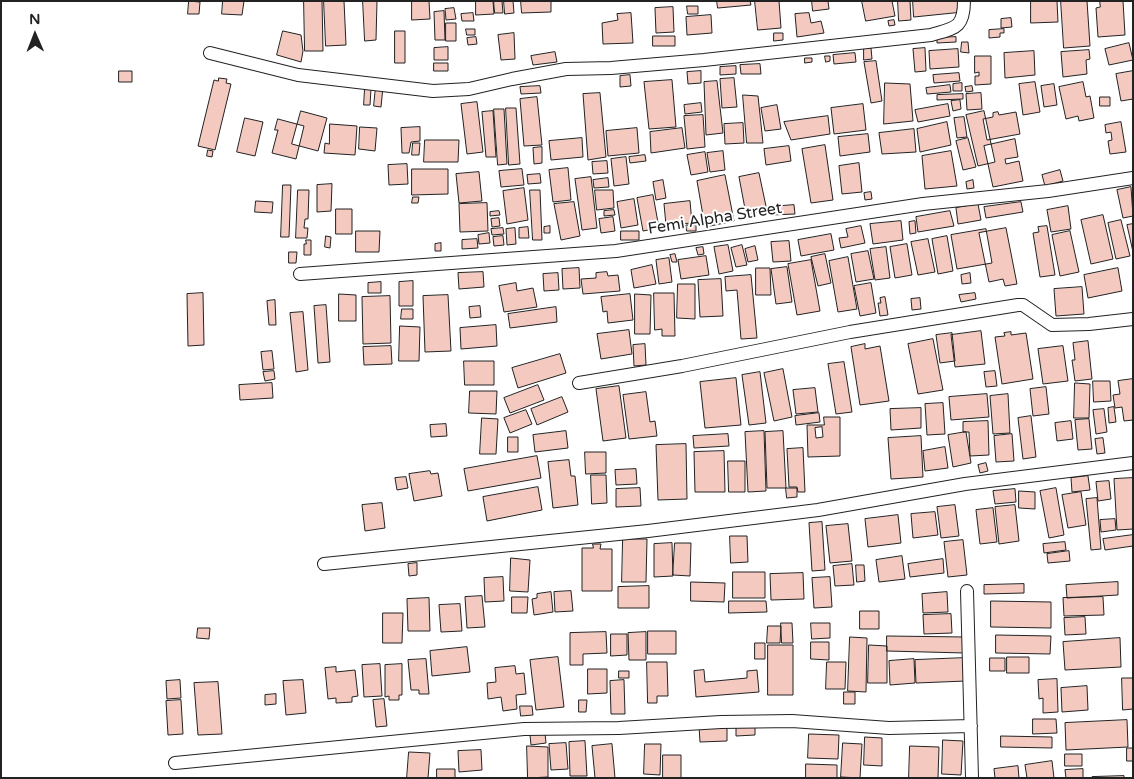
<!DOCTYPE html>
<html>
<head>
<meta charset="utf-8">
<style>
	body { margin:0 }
	#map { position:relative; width:1134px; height:779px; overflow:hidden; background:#fff; font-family:"Varela Round",sans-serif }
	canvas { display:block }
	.frame { position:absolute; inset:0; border:2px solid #222; pointer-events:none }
	.north { position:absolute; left:10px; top:10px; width:50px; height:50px; -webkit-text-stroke:4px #fff; paint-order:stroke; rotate:359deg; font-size:14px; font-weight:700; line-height:20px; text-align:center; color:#222 }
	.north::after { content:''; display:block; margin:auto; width:18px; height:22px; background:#222; clip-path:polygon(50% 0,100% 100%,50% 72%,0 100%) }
</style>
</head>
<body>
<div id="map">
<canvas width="1134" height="779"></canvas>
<div class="frame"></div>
<div class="north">N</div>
</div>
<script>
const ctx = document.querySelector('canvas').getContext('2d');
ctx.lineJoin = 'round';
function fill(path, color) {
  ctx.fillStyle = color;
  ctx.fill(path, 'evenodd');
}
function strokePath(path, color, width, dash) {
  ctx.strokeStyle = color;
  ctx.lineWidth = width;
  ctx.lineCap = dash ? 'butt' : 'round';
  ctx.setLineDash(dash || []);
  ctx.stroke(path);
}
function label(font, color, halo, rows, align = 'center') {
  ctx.font = font + ' "Varela Round",sans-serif';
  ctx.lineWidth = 4;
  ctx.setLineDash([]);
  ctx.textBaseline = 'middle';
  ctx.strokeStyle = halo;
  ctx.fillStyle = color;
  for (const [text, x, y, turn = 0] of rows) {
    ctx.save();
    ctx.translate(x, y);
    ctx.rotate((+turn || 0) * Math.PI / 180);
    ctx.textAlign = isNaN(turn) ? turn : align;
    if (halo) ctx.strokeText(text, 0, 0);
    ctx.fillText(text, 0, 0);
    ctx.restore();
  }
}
const building = new Path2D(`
	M189,1L200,2L199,14H188Z
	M223,1H244L242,15L222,14Z
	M304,1H322L323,51H305Z
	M324,1H344L346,45L326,46Z
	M363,1H377L376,40L365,41Z
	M412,1H429L430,19L412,20Z
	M476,1H493L494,14L476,15Z
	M494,1H502L503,13H495Z
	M504,1H513L514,13L505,14Z
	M521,1H551V12L522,13Z
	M717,1H750L751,5L718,8Z
	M755,1H779L781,28L758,30Z
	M812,1H828L829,9L813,11Z
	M862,1H892L895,16L866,21Z
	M898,1H910L911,20L899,21Z
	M913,1H961L963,12L914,17Z
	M1031,1H1057L1058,22L1031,23Z
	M1061,1H1087L1090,46L1064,48Z
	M1100,1H1123L1125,35L1098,37L1096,8L1100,7Z
	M687,6H698V14H688Z
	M673,7L674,32L656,33L655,8Z
	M454,8L456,19L446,20L445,9Z
	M444,11L445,40H435L434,12Z
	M473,13L474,21H462L461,14Z
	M631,13L633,43L603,44L602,23L618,20L617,14Z
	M809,13L811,23L821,21L824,33L797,37L795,14Z
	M711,15L712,33L687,35L686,17Z
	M1011,18L1012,27L1001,28V19Z
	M894,20L895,25L889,26L888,21Z
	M446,23H456V41H446Z
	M466,29H475V35H467Z
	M1004,29V33H1000V37L989,38V30Z
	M283,31L301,35L303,51L301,62L277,55Z
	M395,31H405V63H395Z
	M514,33L515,59L501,60L498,35Z
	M774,33H783V40L774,41Z
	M653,36H675V46H653Z
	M476,37L477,44L468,45L467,38Z
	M956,37V42L937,43V38Z
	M962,42H968L969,53L961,52Z
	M1129,43L1133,60L1109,65L1105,49Z
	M448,47V60H434V48Z
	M864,48H871L872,59L864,60Z
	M925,48L926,71L915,72L913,49Z
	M958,49L959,67L930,69L929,51Z
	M1089,50L1090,59L1086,60L1087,74L1063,77L1061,52Z
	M1034,51L1035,75L1005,78L1004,53Z
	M555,52L557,62L533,65L531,56Z
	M855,53L856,62L834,64L833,55Z
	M825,56H830V61L826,62Z
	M975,56H991V84L975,85V76H979V72L975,73Z
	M805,58H812V62L805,63Z
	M876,61L882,101L871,103L864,62Z
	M434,63H448V71H434Z
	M760,64L761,74H741L740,65Z
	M736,66V74L720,75V67Z
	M119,71H132V82H119Z
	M701,71V83L688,84L687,72Z
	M1133,71V99L1121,101L1116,74Z
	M959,73L960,81L934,83L933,75Z
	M630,75L631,86L620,87V76Z
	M219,78L227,79L226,83L231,84L215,150L198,146L214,80L218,81Z
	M734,78L737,107L722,108L720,79Z
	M672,80L676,127L649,129L644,82Z
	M717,81L723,133L706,135L704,82Z
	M1035,82L1040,112L1023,115L1019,84Z
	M1083,82L1086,97L1090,96L1094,118L1079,121L1078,116L1066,119L1059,87Z
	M885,83L910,84L913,121L884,124Z
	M962,83V91H953V84Z
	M1054,84L1057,105L1044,107L1041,86Z
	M950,85L951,92L927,94L926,88Z
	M376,86L383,87L381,107L374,106Z
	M540,86L541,93L521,94L520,87Z
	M972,86L973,91L966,92L965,87Z
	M365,88L371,89L370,105H364Z
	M600,93L606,157L588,160L583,94Z
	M981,93L982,109L967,110L966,94Z
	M963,94V99L937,100V95Z
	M743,95L758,96L763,143H747Z
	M537,97L542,145L524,146L520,99Z
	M1100,97H1110V106H1100Z
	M960,100L961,109L953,111L951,101Z
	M477,102L483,152L467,154L461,104Z
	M701,103L702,112L685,114L684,105Z
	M863,104L866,130L834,134L831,108Z
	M948,104L950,116L918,122L915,110Z
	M777,105L781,129L765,131L761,108Z
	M506,108H516L520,164L509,165Z
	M494,109H504L507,164L498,165Z
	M301,111L327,118L318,151L292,144Z
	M493,111L496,157H486L482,112Z
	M984,111L995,162L978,166L966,115Z
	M998,112L999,115L1016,112L1020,134L987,140L983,119L993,117V113Z
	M703,115L705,147L687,149L684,116Z
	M828,116L830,134L791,140L784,122Z
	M964,117L967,137L957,138L954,118Z
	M245,118L263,122L255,156L237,152Z
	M278,119L304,126L296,159L272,153L278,130H275Z
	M947,122L951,145L920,152L917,129Z
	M1121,122L1126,152L1110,154L1108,141L1112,140L1111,132L1106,133L1105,125Z
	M743,123L744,143L725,144L724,124Z
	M330,124L357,126L355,155L324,153L325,143L329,144Z
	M360,127L377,128L375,151L359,149Z
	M420,127V141L411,142L409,153H402L401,128Z
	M637,128L639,153L608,156L606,131Z
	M682,128L685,148L651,153L650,132Z
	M914,129L916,152L882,154L879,133Z
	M868,134L870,152L840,156L838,137Z
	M582,138L583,157L551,160L549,141Z
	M968,138L976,167L963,170L956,141Z
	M1015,139L1018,157L1005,159L1006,164L1019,161L1023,181L993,187L984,146Z
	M425,140H459L458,162H424Z
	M413,143H420L419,155H412Z
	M825,145L833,200L811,203L802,149Z
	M789,146L791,161L766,165L764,149Z
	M542,147V163L534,164L533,148Z
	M208,150L213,151L212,157L207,156Z
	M723,151L725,170L710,172L707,153Z
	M951,151L957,186L925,189L922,156Z
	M705,152L708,172L691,175L687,155Z
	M645,155L646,161L630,163L629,157Z
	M626,157L629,184L614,186L611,159Z
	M607,161L608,173L593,174L592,162Z
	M859,163L862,192L842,194L839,166Z
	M407,164L408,184L389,185L388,165Z
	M568,168L571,200L553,202L549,170Z
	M412,169H448V194L412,195Z
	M522,169L524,185L501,187L499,171Z
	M1060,170L1063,181L1045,186L1042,175Z
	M479,172L482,201L459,203L456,174Z
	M759,173L767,211L746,214L739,177Z
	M540,174L541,183L528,184L527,175Z
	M725,175L734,221L705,227L697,181Z
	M591,177L597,228L582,230L575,179Z
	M608,178L609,187L594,188L593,180Z
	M663,180L666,198L656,200L653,182Z
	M973,180L974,188L967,189L966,182Z
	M332,184L331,211L317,212V185Z
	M283,185H291L289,237H281Z
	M1131,187L1133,216L1123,218L1117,190Z
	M524,188L528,220L507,224L503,191Z
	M298,190H309L308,219H305L304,228H308L307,238H296Z
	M530,190H540L542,240H533Z
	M595,190H613L614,208L597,210Z
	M871,192L872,199L865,200L864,193Z
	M653,195L659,228L643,231L637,198Z
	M413,197H419L418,203H412Z
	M634,199L638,225L621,228L617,202Z
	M256,201L273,202L272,213L255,212Z
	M690,201L692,223L666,225L664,204Z
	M574,202L580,236L561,240L554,204Z
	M1021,202L1023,212L986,218L984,207Z
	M487,203L488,231L460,232L459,204Z
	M978,204L981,220L958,224L956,208Z
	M794,205L795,214L770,215L769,207Z
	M1068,206L1071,229L1051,232L1047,210Z
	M336,209H352V234H336Z
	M614,210L615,215L604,216V211Z
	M499,211L500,215L490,216V212Z
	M950,211L954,226L918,232L916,217Z
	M1103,215L1113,259L1091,264L1081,220Z
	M613,217L615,231L601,233L599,219Z
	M499,218L500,226L492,227L491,219Z
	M1121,220L1130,256L1116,259L1108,223Z
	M901,221L903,240L873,244L870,224Z
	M915,221L916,233L910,234L909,222Z
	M1133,224V252L1127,225Z
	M686,225H696V231H687Z
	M550,226V233H544V227Z
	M861,226L865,243L841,248L839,238L848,237L846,229Z
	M1047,226L1055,275L1040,277L1033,233L1039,232L1038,227Z
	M528,227L529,238H519V228Z
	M503,228L504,234L492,235L491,229Z
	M515,228L516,244L507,245L506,229Z
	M1006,228L1017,284L1005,286L1003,279L989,282L979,233Z
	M986,229L992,263L957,269L951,235Z
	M356,231H380L379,252H356Z
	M621,231H639V240H621Z
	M1070,231L1079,272L1060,276L1052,235Z
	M489,233L490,243L479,244L478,235Z
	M831,234L834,250L801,256L798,240Z
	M326,236L331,237L330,248L325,247Z
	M503,236L504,245L494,246L493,237Z
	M947,236L953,271L938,274L932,239Z
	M477,239L478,248L462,249V240Z
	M928,239L935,272L918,275L911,242Z
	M306,240H311V255H304V244H306Z
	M789,241L791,261L773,262L771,242Z
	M441,243V251H435V244Z
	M907,244L912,275L895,278L890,247Z
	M728,245L733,271L719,274L714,247Z
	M742,245L747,265L736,267L731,248Z
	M755,246L758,260L748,262L745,249Z
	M703,247L704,254L698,255L696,248Z
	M886,247L890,278L875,280L870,249Z
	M868,251L874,279L856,282L851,254Z
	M289,252H297L296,263H289Z
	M675,254L677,262H672L670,255Z
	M825,254L831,283L818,286L811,257Z
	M706,256L709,275L681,279L678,260Z
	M848,257L857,309L838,312L829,261Z
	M669,258L672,282L659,284L656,260Z
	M811,260L820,311L797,315L788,264Z
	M652,265L656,284L634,288L631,270Z
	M787,267L792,302L776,304L771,269Z
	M579,268L580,288L563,289L562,269Z
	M756,268H770L771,295H756Z
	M1118,268L1122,291L1088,298L1084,275Z
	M483,272L484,287L459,289L458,273Z
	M607,272L608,276L618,275L620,291L583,294L581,279L596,278V273Z
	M558,273L559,290L544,291L543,274Z
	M970,273L971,283L962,284L961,275Z
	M751,275L757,338L741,339L737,290L726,291L725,277Z
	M721,279L723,316L700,317L698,280Z
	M413,281V306H399V282Z
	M381,282V293H368V283Z
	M516,283L517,291L533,288L537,307L504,312L499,286Z
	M871,283L876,313L860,316L854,286Z
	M678,284H695V319L677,318Z
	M1082,287L1084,314L1056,316L1054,289Z
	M203,293L204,345L188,346L187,294Z
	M654,293H674L675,336H662V329L655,330Z
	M975,293L976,299L961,302L959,295Z
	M339,294L356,295V321H339Z
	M630,294L633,320L608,323L607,311L603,312L601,297Z
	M635,294L651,295L650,334H635Z
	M448,295L451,351L425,352L423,296Z
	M390,296L391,343L363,344L362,297Z
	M885,297L888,315L880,316L878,303H881L880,298Z
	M920,298L921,309L912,310L911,299Z
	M275,300L276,325H269L267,301Z
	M326,305L330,362L318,363L314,306Z
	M480,306L481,317L470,318L469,307Z
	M556,307L557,322L510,328L508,314Z
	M402,309H413V319H401Z
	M303,312L308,370L296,372L290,313Z
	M496,325L497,346L461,349L460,328Z
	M400,326L420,327L419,361H399Z
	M629,330L632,354L601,359L597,334Z
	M981,331L985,364L955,367L951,335Z
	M1011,332V335L1026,333L1033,379L1002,384L995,337L1005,336L1004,333Z
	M952,333L955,361L940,363L936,335Z
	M933,339L943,390L918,394L908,344Z
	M1088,341L1092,379L1075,381L1072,360H1075L1073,343Z
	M645,344L646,365L634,366L633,345Z
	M865,344V349L880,346L889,401L860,405L851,347Z
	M391,346L392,364L364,365L363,347Z
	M1063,346L1068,381L1043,384L1038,349Z
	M272,351L274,369L263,370L261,352Z
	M560,354L566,373L518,388L512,368Z
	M464,361H494V385H465Z
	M844,362L852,412L836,414L828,364Z
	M783,369L792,417L774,421L764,373Z
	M274,371L275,379L265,381L263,372Z
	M995,371L997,386L986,387L984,372Z
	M760,372L766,423L749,425L742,375Z
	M736,378L741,425L705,428L700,382Z
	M1133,379V420L1124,421L1122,407L1115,408L1113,395L1120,394L1118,381Z
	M1093,381H1110L1111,401L1094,402Z
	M272,383L273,398L240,400L239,385Z
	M1075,383L1090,384L1089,418H1074Z
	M538,385L544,400L510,413L504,398Z
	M619,386L626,438L603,441L596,389Z
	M1046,387L1049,414L1033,416L1030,389Z
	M815,388L818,412L796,414L793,390Z
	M470,391H497L496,414L469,413Z
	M646,392L650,422L655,421L657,436L629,439L623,395Z
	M987,394L989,417L951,420L949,397Z
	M1008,394L1010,433L993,434L990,396Z
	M562,397L568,412L537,425L531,409Z
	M943,403L945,434L927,435L925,404Z
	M1114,407L1116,422L1109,423L1108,408Z
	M921,408V428L891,430L890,409Z
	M1104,409L1107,432L1096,434L1093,410Z
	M526,410L532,424L510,433L504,418Z
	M819,413L820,422L796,425L795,416Z
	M1031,416L1036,457L1023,459L1018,418Z
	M824,417H840V456L808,457L807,425H824ZM822,427L823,437L816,438L815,428Z
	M482,418L498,419L496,454H480Z
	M1089,419L1092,449L1078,450L1075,420Z
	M988,421L989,455L970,456L969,432H963V422Z
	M1071,421L1073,439L1057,441L1055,423Z
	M446,424L447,436L431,437L430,425Z
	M566,431L568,448L535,452L533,435Z
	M764,431L766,491L748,492L745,432Z
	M783,431L786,488H767L765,432Z
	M966,432L971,463L953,467L948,435Z
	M728,434L729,446L694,448L693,436Z
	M1012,434L1014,461L996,462L994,436Z
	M921,436L923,477L891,479L888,438Z
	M508,437H518V452H508Z
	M1103,438L1105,453L1097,454L1095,439Z
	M686,444L687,499L658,500L656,445Z
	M945,447L948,468L925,471L923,451Z
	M803,448L805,492H798L797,487H789L787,449Z
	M724,451L725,492H695L694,452Z
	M585,452H606V473L586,474Z
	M537,456L541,478L468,491L464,469Z
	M569,460L571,476H575L578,505L553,508L548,462Z
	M728,461H745V492H729Z
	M986,463L988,471L980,473L978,465Z
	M636,469L637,484L616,485L615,470Z
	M430,471L431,474L438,473L442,496L414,501L409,474Z
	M591,475H606L607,503L592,504Z
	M1088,476L1090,490L1072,492L1071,478Z
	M406,477L408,488L397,490L395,478Z
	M1133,478V529L1117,530L1114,479Z
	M1109,481L1111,499L1098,501L1096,482Z
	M538,487L542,510L487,521L483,497Z
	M640,488L641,506L616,507V489Z
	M786,488H797V497L787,498Z
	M1056,488L1064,535L1049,538L1040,491Z
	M1015,489L1016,502L995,504L993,491Z
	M1019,491L1035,492V509L1019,508Z
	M1081,492L1086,525L1068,528L1062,495Z
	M1097,498L1101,549L1091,550L1086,499Z
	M382,503L385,528L365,531L362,505Z
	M955,505L959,536L941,538L937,507Z
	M1015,505L1019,541L999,544L995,507Z
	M993,508L997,542L980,544L976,510Z
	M935,512L938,535L913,538L911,514Z
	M898,515L901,543L868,547L865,519Z
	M1115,519L1116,530L1101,532L1100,520Z
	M822,522L825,570L812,571L809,523Z
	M848,524L852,561L830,563L826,526Z
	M1133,535V546L1105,550L1103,539Z
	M730,536H747L748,562L731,563Z
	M623,539H647L646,582H622Z
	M963,540L967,575L948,577L944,542Z
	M1065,542L1066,550L1044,553L1043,544Z
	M672,543L673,576L654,577V544Z
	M675,543H691L690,576L673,575Z
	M593,544H601L600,549H612V591H582V548H593Z
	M1069,551L1070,561L1048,563L1047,554Z
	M902,556L905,579L879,582L876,560Z
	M511,558L530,560L528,592L510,591Z
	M943,559L944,573L910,577L908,564Z
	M417,563V575L409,576L408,564Z
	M852,564L854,585L835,586L833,566Z
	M856,565H864L865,581L857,582Z
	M733,572H765V598H733Z
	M803,573L804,599L771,600L770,574Z
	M503,577L504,601L485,602L484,578Z
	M830,577L832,607L814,608L812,578Z
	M691,582L725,583L724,602L691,601Z
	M1118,582V595L1067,598L1066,585Z
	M1024,584V593L984,594V585Z
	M649,586V608H618V587Z
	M571,591L573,611L555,612L554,592Z
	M551,592L553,612L534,615L532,599L537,598V594Z
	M947,592L948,612L923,613L922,594Z
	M482,596L485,627L467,628L465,597Z
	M512,597H528L527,613H512Z
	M1103,597L1104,615L1064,616L1063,598Z
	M429,598L430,631H408L407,599Z
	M729,601H766L767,612L729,613Z
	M991,601L1051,602V628L991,627Z
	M460,604L462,631L441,632L439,605Z
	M860,611H879V629H860Z
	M383,613H403L402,643H383Z
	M951,614L952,633L924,634L923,615Z
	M1085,617L1086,634L1065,635L1064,618Z
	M781,623H792L793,643H782Z
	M811,623H830V638L812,639Z
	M768,626H781L780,643H767Z
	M198,628H210L209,639L197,638Z
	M648,631H676V654H648Z
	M606,632L607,653L583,654V665H570V633Z
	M646,632V660H629L628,633Z
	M611,634H627V655L611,656Z
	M996,635L1051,636L1050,654L996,653Z
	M887,636L965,637V653L887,651Z
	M850,637L867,638L866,692L848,691Z
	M1120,638L1121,667L1065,670L1063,642Z
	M811,642H829V660L811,659Z
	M755,643H765V659H755Z
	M768,645H793V695H768Z
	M869,645L887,646V683H868Z
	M467,647L470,672L432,676L430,651Z
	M558,657L564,707L536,710L530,660Z
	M1007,657H1029V673H1007Z
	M965,658L966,681L916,683L915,660Z
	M990,658H1005V671H990Z
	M426,659L429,694H419V690H411L408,660Z
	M914,659L915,683L890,685L889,661Z
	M647,662H667L668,696H657V703H648Z
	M827,662H846L845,689H826Z
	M380,664L382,696L364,697L362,665Z
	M402,664V695H399V700H389V696L385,697V665Z
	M515,666L516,674L524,673L526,694L516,695L517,709L503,711L501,697L488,699L487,683L496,682L495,668Z
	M336,667V672L355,670L358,696L352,697V702L336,703V698L328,699L325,668Z
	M588,669H607V693L588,694Z
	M704,670L705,682L747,678V671L757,670L759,692L696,697L694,671Z
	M619,671H629V678H619Z
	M1122,678H1133V709L1123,710Z
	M1057,679L1058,712L1043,713V698L1039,699L1038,680Z
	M180,680L181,698L167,699L166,681Z
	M303,680L306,713L286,715L283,681Z
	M624,680L625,714H611L610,681Z
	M218,682L222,734L198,735L194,683Z
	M1087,686L1088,710L1062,712L1061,688Z
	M844,692H855V704H844Z
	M276,694V704L265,705V695Z
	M384,699L387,726L376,727L373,700Z
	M181,700L183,734L168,735L166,701Z
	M579,700H587L586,712H579Z
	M520,706H532L533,715L521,716Z
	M1033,719H1056L1057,733L1033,734Z
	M1127,720L1128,747L1066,750L1065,723Z
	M727,724V741L700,742L699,726Z
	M755,724V735L736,736V725Z
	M545,733L546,743L531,745L530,735Z
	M809,734L839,735L838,759L808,758Z
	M1001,736L1052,737V748L1001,747Z
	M865,737L882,738V766L864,765Z
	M943,740L963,741L961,775L942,774Z
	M585,741L587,776H570L569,742Z
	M566,743L568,769L551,770L549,744Z
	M843,743L862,744L860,778L841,777Z
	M612,744L615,778H595L592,746Z
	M645,744H661L660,775L644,774Z
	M527,746L548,747V777L528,778Z
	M910,746L939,747L938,778H909Z
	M1127,748H1133V761H1127Z
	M481,750L482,770L459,772L458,751Z
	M409,752L430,753L428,778H407Z
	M1065,754H1082V766H1065Z
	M663,755H681V778H663Z
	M1052,761L1054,778H1027L1025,765Z
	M806,764L837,765V778H806Z
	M1018,766L1019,778H995L994,769Z
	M437,769H455V778H437Z
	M1083,769V778H1066L1065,770Z
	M1124,776V778H1092V777Z`);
const street = new Path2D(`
	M210,53L298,75L433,91L469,89L512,79L566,69L611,68L704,60L931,35C954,28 964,29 964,1
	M300,274L616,251L923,204L1048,191L1133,178
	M579,383L682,366L850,332L1018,305H1023L1052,325L1089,324L1133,319
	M324,564L648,531L818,510L965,484L1133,463
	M967,591L972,778
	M175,763L524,729L619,728L721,722L792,721L889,728L971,726`);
const streetNames = [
	["Femi Alpha Street",715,219,-9]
];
fill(building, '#f3c9c0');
strokePath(building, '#222', 1);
strokePath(street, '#222', 14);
strokePath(street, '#fff', 12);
label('16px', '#222', '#fff', streetNames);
</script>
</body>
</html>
